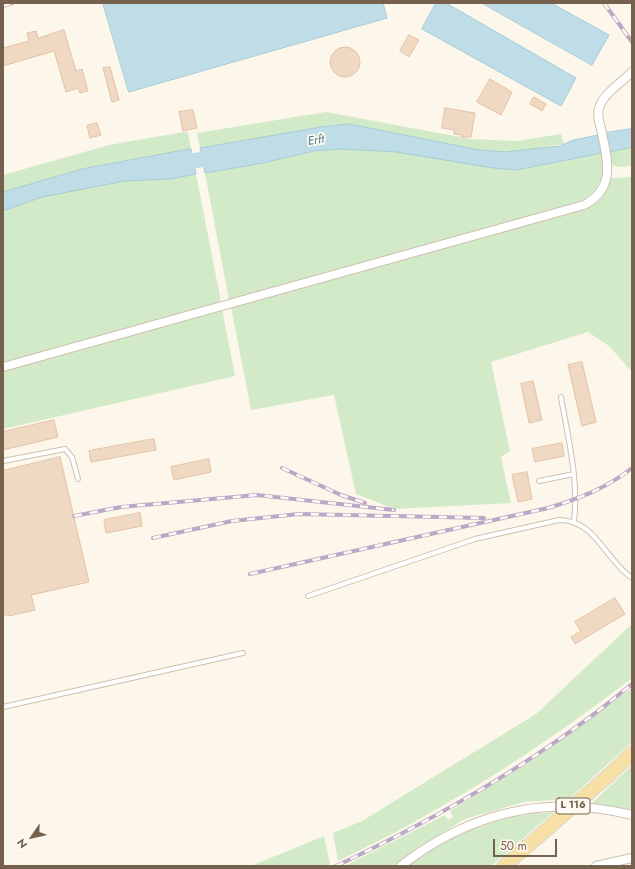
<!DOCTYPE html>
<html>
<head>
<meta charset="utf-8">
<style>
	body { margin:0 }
	#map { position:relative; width:635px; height:869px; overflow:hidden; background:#fcf7ea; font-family:Jost,sans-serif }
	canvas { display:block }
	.frame { position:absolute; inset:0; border:4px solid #76604e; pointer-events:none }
	.north { position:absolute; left:12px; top:817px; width:40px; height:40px; -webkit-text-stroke:3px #fefaf1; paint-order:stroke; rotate:236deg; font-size:11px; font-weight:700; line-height:16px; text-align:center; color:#76604e }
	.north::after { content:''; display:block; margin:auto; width:14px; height:18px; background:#76604e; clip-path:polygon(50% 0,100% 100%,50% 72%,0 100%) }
	.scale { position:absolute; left:493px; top:839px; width:64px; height:18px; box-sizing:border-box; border:2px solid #76604e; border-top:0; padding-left:5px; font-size:12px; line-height:14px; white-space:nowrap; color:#76604e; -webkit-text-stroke:3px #fefaf1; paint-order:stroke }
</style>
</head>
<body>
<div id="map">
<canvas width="635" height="869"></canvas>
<div class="frame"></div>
<div class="north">N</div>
<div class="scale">50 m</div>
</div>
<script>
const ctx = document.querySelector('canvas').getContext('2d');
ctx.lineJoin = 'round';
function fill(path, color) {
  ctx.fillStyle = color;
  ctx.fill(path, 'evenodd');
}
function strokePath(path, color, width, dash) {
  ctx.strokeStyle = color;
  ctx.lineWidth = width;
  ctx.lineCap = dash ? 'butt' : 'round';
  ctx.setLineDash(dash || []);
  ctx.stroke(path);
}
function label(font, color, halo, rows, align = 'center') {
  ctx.font = font + ' Jost,sans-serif';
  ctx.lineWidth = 3.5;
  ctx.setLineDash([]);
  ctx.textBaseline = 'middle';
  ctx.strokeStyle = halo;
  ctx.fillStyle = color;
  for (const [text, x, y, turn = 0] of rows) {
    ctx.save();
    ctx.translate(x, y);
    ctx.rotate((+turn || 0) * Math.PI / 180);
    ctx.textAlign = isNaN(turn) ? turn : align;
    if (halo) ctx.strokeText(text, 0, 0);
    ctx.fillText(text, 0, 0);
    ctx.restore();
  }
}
const green = new Path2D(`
	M326,112L471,139L517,141L561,134L564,144L523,151L505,152L479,150L349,124L321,127L200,148L197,133Z
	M184,132H188L191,149L82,169L3,192V175L109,145Z
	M632,147V166L618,167L613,165L609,152Z
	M341,149L396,152L493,168L516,170L602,153C607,176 598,194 576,204L229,300L205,173L263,163L314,151Z
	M196,174L221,302L3,364V211L42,197L125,181L170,179Z
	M632,177V372L609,346L588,332L491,362L510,451L501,457L511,503L394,509L356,494L334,395L251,410L231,307L583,208L612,178Z
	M222,309L235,376L3,429V370Z
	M632,624V678C540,749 443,811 338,861L333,833L362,821L536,714Z
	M632,688V742L569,799L524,802L465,819L420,846L394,866H345L445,815L448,820L453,817L450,811L537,757Z
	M632,765V815L588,807Z
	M554,812L491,866H408C456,832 495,816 554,812Z
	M324,836L330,864L326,866H251Z`);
const water = new Path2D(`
	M103,3H383L387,18L129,92Z
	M436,3H446L576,78L561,106L422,29Z
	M482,3H551L609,35L592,65Z
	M349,124L479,150L505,152L560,146L573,140L598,135L602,153L516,170L493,168L396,152L341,149L314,151L263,163L205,173L200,148L321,127Z
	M632,129V147L609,152L605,133Z
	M191,149L196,174L170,179L125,181L42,197L3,211V192L82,169Z`);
const river = new Path2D(`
	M175,164L222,156`);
const building = new Path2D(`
	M64,30L76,71L82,69L88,91L80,93L78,88L66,92L54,51L3,66V48L29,41L27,33L36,31L38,38Z
	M409,35L419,40L409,57L400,51Z
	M330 62a15 15 0 1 1 30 0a15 15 0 1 1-30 0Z
	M110,67L119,100L112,102L103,68Z
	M490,79L512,92L501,115L477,102Z
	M534,97L546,104L542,111L530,104Z
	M445,108L475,113L471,137H461L462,135L454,134V130L442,128Z
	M193,110L197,128L183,131L179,112Z
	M97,123L101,135L90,138L87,126Z
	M582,362L596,422L582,426L568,365Z
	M533,381L542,420L529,423L521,384Z
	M54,420L58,437L3,450V432Z
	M154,439L156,450L91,462L89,451Z
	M562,443L564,456L535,462L532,449Z
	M60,457L89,582L31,595L35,610L9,616V614L3,616V471Z
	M209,459L211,472L174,480L171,467Z
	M527,472L532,499L518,502L512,475Z
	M140,513L142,526L106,533L104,520Z
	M615,598L625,614L575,644L571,637L581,631L575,622Z`);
const lane = new Path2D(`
	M561,397C568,438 579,480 574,522
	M3,461L65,449L72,457L78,479
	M539,481L574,474
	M308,596L475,539L559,520C596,520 605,560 632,578
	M3,707L243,653`);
const street = new Path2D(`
	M3,367L584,205C617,188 607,158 601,129C599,122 597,115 599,108C603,94 622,82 632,72
	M401,866C470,812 546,794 632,815
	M596,866L632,858`);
const primary = new Path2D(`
	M608,776L632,753
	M504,866L538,837`);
const rail = new Path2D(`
	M604,3L632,42
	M3,6L12,3
	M282,468L341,495L365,503
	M74,516L121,507L257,495L394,510
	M153,538L232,521L299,514L484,518
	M250,574L548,508C578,499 607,488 632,468
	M336,866C440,817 543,758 632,684`);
const primaryBridge = new Path2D(`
	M538,837L608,776`);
const shields = [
	[573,806,34]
];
const shieldNames = [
	["L 116",573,806]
];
const waterNames = [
	["Erft",316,141,-8]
];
fill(green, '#d3eac8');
fill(water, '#bfdde6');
strokePath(water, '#a5cbd7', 1);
strokePath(river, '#bfdde6', 15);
fill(building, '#f0d9c3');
strokePath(building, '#e3c1a4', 1);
strokePath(lane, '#cec0b0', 6);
strokePath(street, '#cec0b0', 10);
strokePath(primary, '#dbd6d1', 15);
strokePath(lane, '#fff', 4);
strokePath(street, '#fff', 8);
strokePath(primary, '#f7e0a6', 13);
strokePath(rail, '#bba8c7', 4);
strokePath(rail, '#fefaf1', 2.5, [8]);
strokePath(primaryBridge, '#dbd6d1', 15, []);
strokePath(primaryBridge, '#f7e0a6', 13);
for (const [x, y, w] of shields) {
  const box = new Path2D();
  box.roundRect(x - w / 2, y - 8, w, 16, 3);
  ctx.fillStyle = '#fefaf1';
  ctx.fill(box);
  strokePath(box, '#76604e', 1);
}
label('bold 10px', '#76604e', null, shieldNames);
label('italic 12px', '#487989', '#fefaf1', waterNames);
</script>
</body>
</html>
